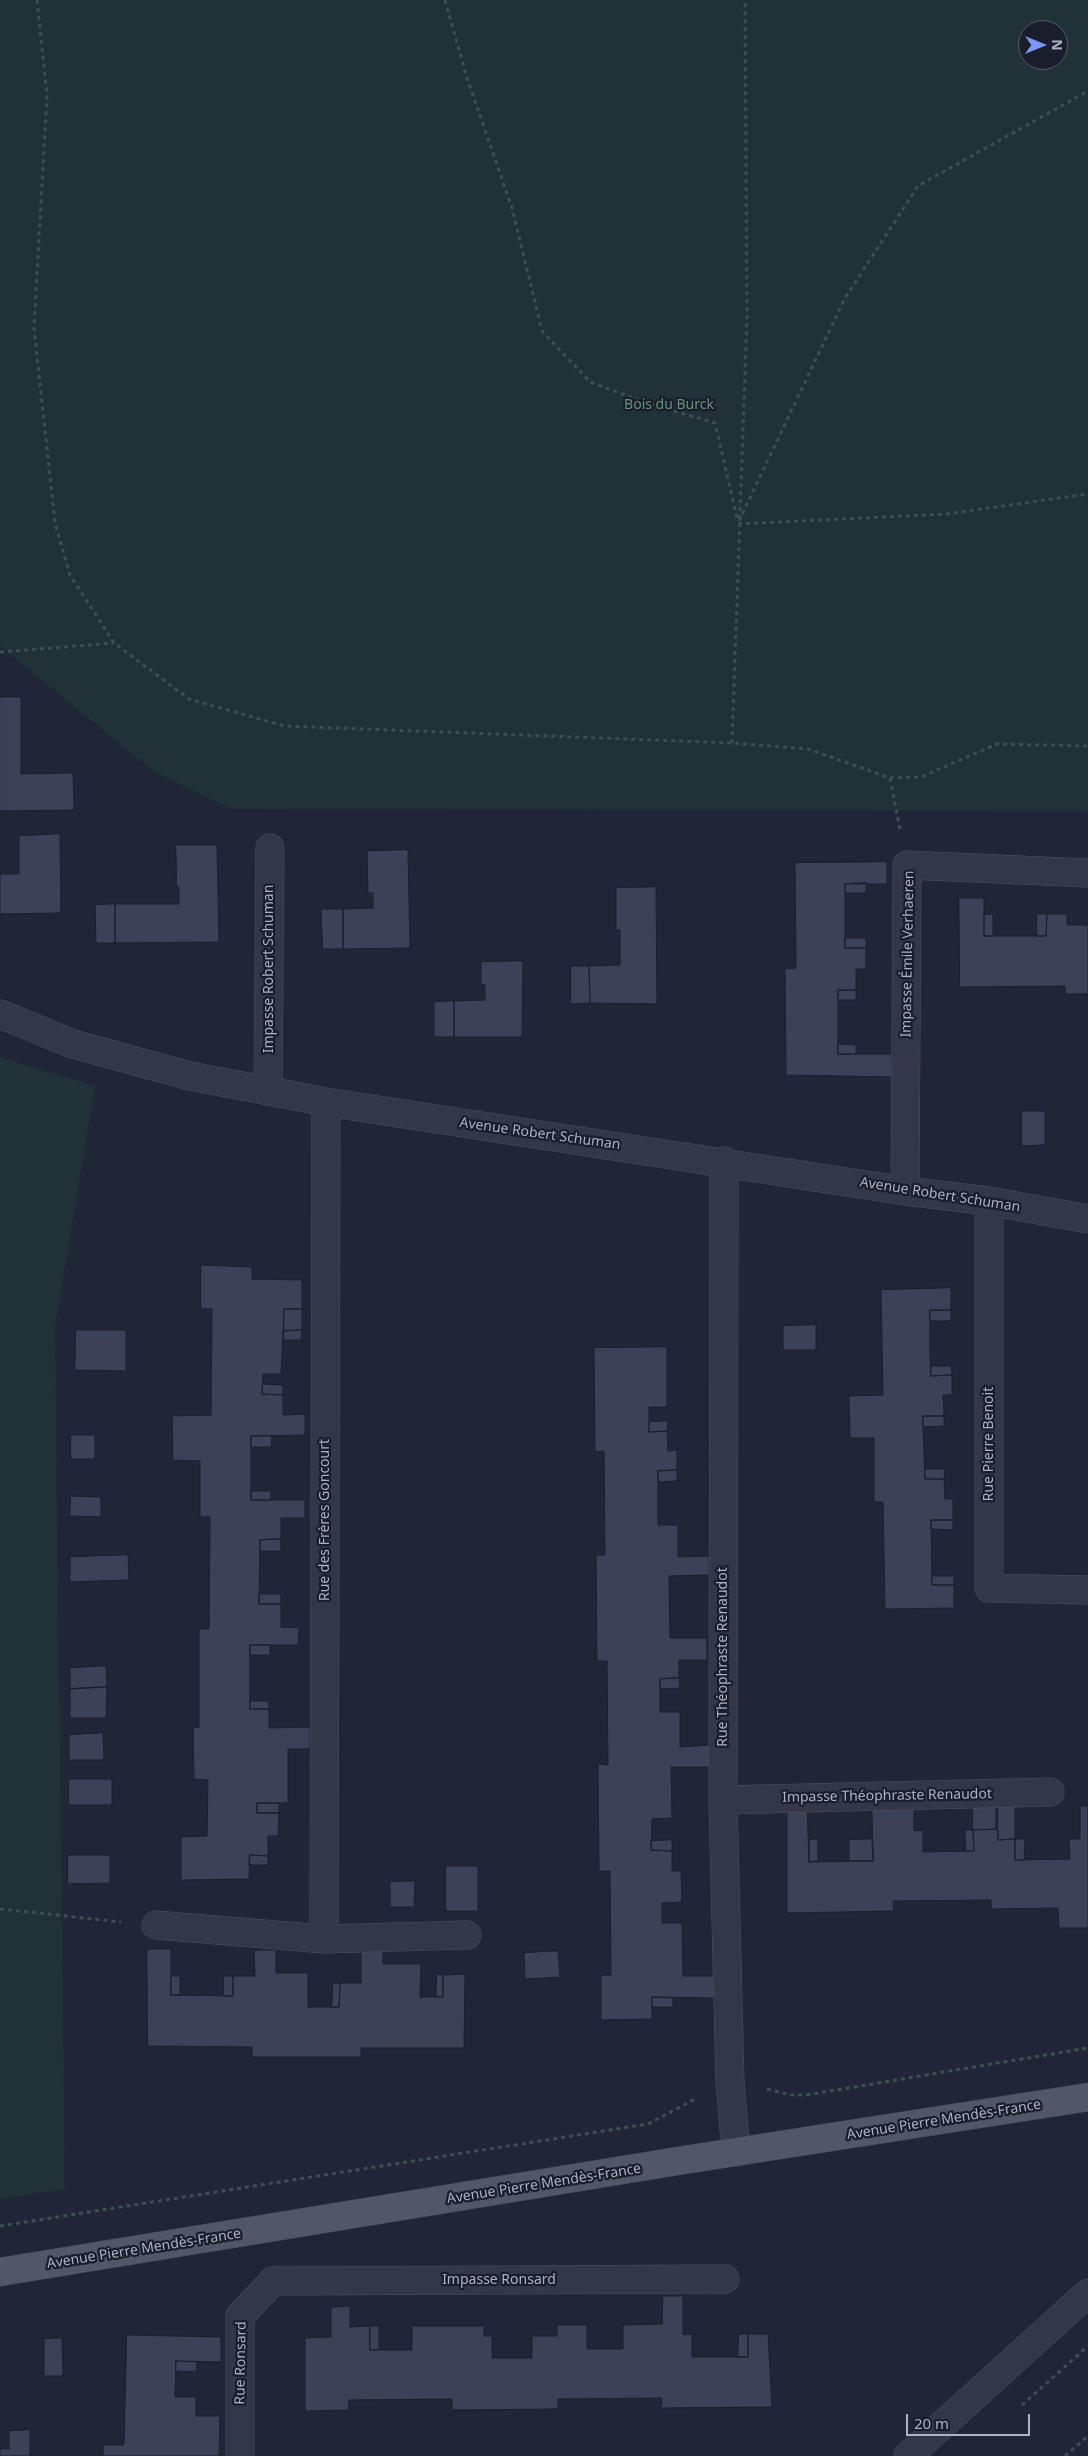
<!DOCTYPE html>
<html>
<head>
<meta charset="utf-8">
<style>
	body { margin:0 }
	#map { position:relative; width:1088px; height:2456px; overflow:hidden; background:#202537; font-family:"Noto Sans",sans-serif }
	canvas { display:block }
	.north { position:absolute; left:1018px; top:20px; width:50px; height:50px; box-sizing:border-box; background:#191d2c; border:1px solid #545869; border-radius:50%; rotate:90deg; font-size:14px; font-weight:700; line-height:20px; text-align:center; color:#adb1c4 }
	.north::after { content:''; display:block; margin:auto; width:18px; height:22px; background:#7e95f8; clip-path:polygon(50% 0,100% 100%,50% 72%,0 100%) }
	.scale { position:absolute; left:906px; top:2414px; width:124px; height:22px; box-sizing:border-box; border:2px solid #adb1c4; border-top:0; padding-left:6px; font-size:15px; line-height:18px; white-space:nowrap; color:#adb1c4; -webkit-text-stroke:4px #191d2c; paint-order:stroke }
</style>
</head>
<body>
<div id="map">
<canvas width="1088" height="2456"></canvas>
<div class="north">N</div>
<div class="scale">20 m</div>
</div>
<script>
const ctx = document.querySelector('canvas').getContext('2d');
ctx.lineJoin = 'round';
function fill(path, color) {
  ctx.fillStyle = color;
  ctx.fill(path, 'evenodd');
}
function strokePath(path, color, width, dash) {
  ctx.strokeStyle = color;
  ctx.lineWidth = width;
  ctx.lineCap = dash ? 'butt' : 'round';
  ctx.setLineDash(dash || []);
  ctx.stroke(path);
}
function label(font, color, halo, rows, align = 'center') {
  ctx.font = font + ' "Noto Sans",sans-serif';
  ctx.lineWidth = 4.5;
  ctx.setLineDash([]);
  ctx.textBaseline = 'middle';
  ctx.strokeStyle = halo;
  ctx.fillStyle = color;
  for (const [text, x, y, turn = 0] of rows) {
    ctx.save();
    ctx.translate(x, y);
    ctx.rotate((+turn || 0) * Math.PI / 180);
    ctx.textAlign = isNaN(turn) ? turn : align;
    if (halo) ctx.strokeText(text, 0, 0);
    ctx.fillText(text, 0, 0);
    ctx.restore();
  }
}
const green = new Path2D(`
	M0,0H1088V811L232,809L153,771L0,646ZM1028,30H1058V60H1028Z
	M0,1057L95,1086L55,1326L65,2189L0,2199Z`);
const building = new Path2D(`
	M0,697H21V774L73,773L74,810L0,811Z
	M60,834L61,913L0,914V874H19V836Z
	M176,845H217L219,942L115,943V904H179V887H177Z
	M408,850L410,948L343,949V909L373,908V893H368L367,851Z
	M887,862V884H845V948H866V969H856V990H838V1054H891L892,1077L786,1075L785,969L796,968L795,863Z
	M866,883V893H845V884Z
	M656,887L657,1004L590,1003L589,966L620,965V930H616V888Z
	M959,898H984V936H1046L1047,914H1067V925H1088V994H1065V986L960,987Z
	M115,904V943H96L95,905Z
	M321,909H343V949H323Z
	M993,914V936H984V915Z
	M1037,914H1047L1046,936H1037Z
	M845,938H866V948H845Z
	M523,961L522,1037H454V1001L485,1000V985L481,984V962Z
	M571,966H589L590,1003L571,1004Z
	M838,990H856V1000H838Z
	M454,1001V1037H434V1002Z
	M838,1044L856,1045V1054H838Z
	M1022,1111H1045V1145L1022,1146Z
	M201,1265L252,1267V1279L302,1280V1309H284L281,1374H263L262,1394L283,1395V1415L305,1414V1435L251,1436V1500H305V1518H281V1539L260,1540L259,1604H281V1627L299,1628L298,1645H250V1709H269V1728L310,1727V1749H288V1803H257V1813H279L278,1836H268V1856L250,1855L249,1879L181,1880V1837L207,1836L208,1780L194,1779L193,1728L199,1727V1629H209L210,1517H200V1461L173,1460L172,1416L211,1415L212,1309H201Z
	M951,1288V1310H930V1355L931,1376L952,1375V1395H943L944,1416H923V1427L925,1479H944L945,1499H953V1520H931L932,1585H954V1608L885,1609L883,1502H874V1438H850L849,1396L883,1395L881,1290Z
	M284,1309H302V1330L284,1331Z
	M930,1310H951V1321H930Z
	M816,1325V1350H783V1326Z
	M76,1330H126V1371L75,1370Z
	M302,1330L301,1340H283L284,1331Z
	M667,1347V1407H649V1432L667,1431L668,1451L677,1450V1470L658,1471V1525H678V1557L709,1556V1575L669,1576L670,1638H707V1660H679V1678L660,1679V1712H680V1747L712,1745V1767H671L672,1818L652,1819L651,1850L672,1851V1871H681L682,1902L662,1903V1923H682L683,1976H716V1998L652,1997V2019L601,2020V1975H611L610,1871H599L598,1764L608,1765L607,1661H597L596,1555H605L604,1451L595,1452L594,1348Z
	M931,1366H951L952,1375L931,1376Z
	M263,1384L283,1385V1395L262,1394Z
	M923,1416H944V1426L923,1427Z
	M668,1421L667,1431L649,1432V1422Z
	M71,1435H95V1459H71Z
	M251,1436H272L271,1447H251Z
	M925,1469H945L944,1479H925Z
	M677,1470V1481L658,1482V1471Z
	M251,1491H271V1500H251Z
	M71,1496L101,1497V1517L70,1516Z
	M931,1520H953V1530L931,1529Z
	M281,1539V1551H260V1540Z
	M128,1555L129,1580L70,1582V1557Z
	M932,1576H954V1585H932Z
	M259,1594H281V1604H259Z
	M250,1645H270V1655H250Z
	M106,1666L107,1687L70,1689V1668Z
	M679,1678L680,1688L660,1689V1679Z
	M107,1687L106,1718H70V1689Z
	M250,1701H269V1709H250Z
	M103,1733L104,1760H69V1735Z
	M69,1779H112V1805H69Z
	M257,1803H279V1813H257Z
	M872,1805H914V1831L923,1830V1852L974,1851L973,1830L998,1829V1840L1015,1839V1860L1070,1859L1069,1839H1080V1806H1088V1928H1059L1058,1908L991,1909V1900L893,1901L894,1911L787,1913V1806H807L809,1862L873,1861Z
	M973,1806H996V1829L973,1830Z
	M998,1806H1015V1839L998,1840Z
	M965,1830H973L974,1851H966Z
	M818,1839V1861L809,1862V1840Z
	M872,1839L873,1861H849V1840Z
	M1015,1839H1025L1024,1860H1015Z
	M672,1840V1851L651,1850V1841Z
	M68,1855H110V1883L68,1884Z
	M250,1855L268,1856V1865H249Z
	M446,1866H478V1911H446Z
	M415,1881L414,1907H390V1882Z
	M147,1949H171V1995L233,1996V1976H255L254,1950H276V1973H308V2007H339L340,1983H361V1950L383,1951V1964H421L420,1997H443V1975L465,1974L464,2048H361V2057H252V2047L148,2046Z
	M558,1951L560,1977L525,1979L524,1953Z
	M437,1974L443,1975V1997L436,1996Z
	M171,1976H180V1995H171Z
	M224,1976H233V1996H224Z
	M333,1983H340L339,2007H332Z
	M652,1997L673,1998V2007H652Z
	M663,2296H683V2335L692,2334V2357H748V2334H768L772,2407L661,2408L662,2398L558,2399V2409L452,2410V2399L349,2400L348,2410L305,2411V2338L331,2337V2307L350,2306V2327L370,2326V2350H412V2326H484V2336H492V2358H532V2336H557V2325H587V2349H623V2325L662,2324Z
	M370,2326H379V2350H370Z
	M739,2334H748V2357H738Z
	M127,2335L221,2337V2362L176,2361L175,2397H196V2416H220L219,2456H103V2445H123L124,2442Z
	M62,2338L63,2376H44V2339Z
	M176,2361L197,2362L196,2372L176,2371Z
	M30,2430V2456H0V2449H9V2431Z`);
const path = new Path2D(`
	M37,0L47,95L34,328L55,523L70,575L114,643L189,699L284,726L732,743L808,749L890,778L921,777L997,744L1088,746
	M445,0L467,78L512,208L542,331L590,382L644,402L715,423L737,518
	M739,521L845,298L918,186L1088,91
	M738,524L946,514L1088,494
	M0,652L114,643
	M732,743L747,316L745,0
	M890,778L900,830
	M0,1909L121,1922
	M767,2089L791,2095H806L1088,2048
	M0,2226L648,2124L695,2099
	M1022,2405L1088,2346
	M1065,2456L1088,2436`);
const minor = new Path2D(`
	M0,1014L73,1044L190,1076L326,1102L905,1191L989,1201L1088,1219
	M268,1090L270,848
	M724,1161L723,1800L730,2082L736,2152
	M905,1191L907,865L1088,873
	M989,1201V1588L1088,1590
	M723,1800L1050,1792
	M156,1925L324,1939L467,1935
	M324,1939L326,1102
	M240,2456V2316L273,2281L725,2279
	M908,2456L1088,2293`);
const major = new Path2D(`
	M0,2272L684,2160L1088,2097`);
const parkNames = [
	["Bois du Burck",669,405]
];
const streetNames = [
	["Impasse Émile Verhaeren",908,954,-89],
	["Impasse Robert Schuman",269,969,-90],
	["Avenue Robert Schuman",540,1134,8],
	["Avenue Robert Schuman",940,1195,9],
	["Rue Pierre Benoit",989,1444,-90],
	["Rue des Frères Goncourt",325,1520,-90],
	["Rue Théophraste Renaudot",723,1657,-90],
	["Impasse Théophraste Renaudot",887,1796,-1],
	["Avenue Pierre Mendès-France",944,2120,-9],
	["Avenue Pierre Mendès-France",544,2184,-9],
	["Avenue Pierre Mendès-France",144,2249,-9],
	["Impasse Ronsard",499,2280],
	["Rue Ronsard",241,2363,-89]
];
fill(green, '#213138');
fill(building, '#3b4257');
strokePath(building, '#1b1f2e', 1);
strokePath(minor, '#4d5262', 29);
strokePath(major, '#3c4151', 29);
strokePath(path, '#3f4e55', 3, [4, 4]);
strokePath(minor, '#333747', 28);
strokePath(major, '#515668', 28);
label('14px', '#659479', '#191d2c', parkNames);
label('14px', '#adb1c4', '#191d2c', streetNames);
</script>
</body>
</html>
